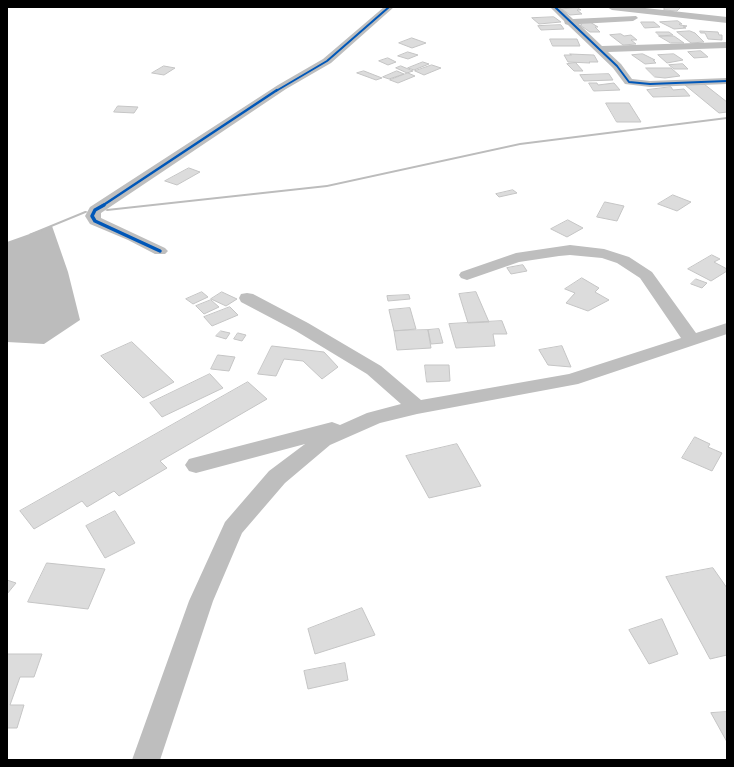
<!DOCTYPE html>
<html>
<head>
<meta charset="utf-8">
<style>
	body { margin:0 }
	#map { position:relative; width:734px; height:767px; overflow:hidden; background:#fff; font-family:Helvetica,sans-serif }
	canvas { display:block }
	.frame { position:absolute; inset:0; border:8px solid #000; pointer-events:none }
</style>
</head>
<body>
<div id="map">
<canvas width="734" height="767"></canvas>
<div class="frame"></div>
</div>
<script>
const g = document.querySelector('canvas').getContext('2d');
g.lineJoin = 'round';
function fillPath(path, color) {
  g.fillStyle = color;
  g.fill(path, 'evenodd');
}
function trace(path, color, width, dash) {
  g.strokeStyle = color;
  g.lineWidth = width;
  g.lineCap = dash ? 'butt' : 'round';
  g.setLineDash(dash || []);
  g.stroke(path);
}
const water = new Path2D(`
	M52,226L68,272L80,320L44,344L7,342V242Z`);
const stream = new Path2D(`
	M727,117V119L520,145L327,187L107,211L105,210L107,209L327,185L520,143Z
	M85,211H86L88,212L32,235H31L29,234Z`);
const building = new Path2D(`
	M661,7H681L677,11L664,10V7Z
	M578,8L581,10H577L582,14L570,15L562,9Z
	M554,17L561,22L539,24L532,18Z
	M678,21L682,24H679L680,25L687,26L683,27L686,28L674,29L660,22Z
	M590,22L598,27H595L600,32H590L580,25H582L580,23Z
	M641,22H654L660,27L645,28Z
	M561,25L564,29L541,30L538,26Z
	M690,31L695,33L704,42L691,43L677,32Z
	M700,31L718,32L719,35H722V40L708,39L705,33H701Z
	M656,32H669L673,35L660,36Z
	M621,34L624,36L631,35L637,40H631L636,44L623,45L610,35Z
	M659,36H674L684,43H671Z
	M412,38L426,43L412,48L399,43Z
	M550,39H577L580,46H553Z
	M701,51L708,57L694,58L688,52Z
	M408,52L418,55L408,59L398,56Z
	M570,54L594,55L598,62H589L590,63L568,62L564,55H571Z
	M643,54L655,60H653L656,63L645,64L632,55Z
	M674,54L683,60L667,63L658,55Z
	M388,58L396,62L388,65L379,61Z
	M423,62L429,64L414,70L408,68Z
	M576,63L583,71H574L567,64Z
	M683,64L688,69H674L669,65Z
	M432,65L441,68L424,75L415,71Z
	M164,66L175,68L164,75L152,73Z
	M401,66L413,71L407,73L396,68Z
	M646,68H671L680,76L665,78L655,77Z
	M364,71L382,78L376,80L357,73Z
	M397,71L404,74L389,79L383,77Z
	M408,73L415,76L398,83L390,80Z
	M609,74L613,80L584,81L580,75Z
	M589,83H597L598,85L614,83L620,90L594,91Z
	M704,84L727,102V112L719,113L685,85Z
	M671,87L673,90L684,89L690,96L653,97L647,90Z
	M606,103H629L641,122H617Z
	M118,106L138,107L134,113L114,112Z
	M189,168L200,172L177,185L165,181Z
	M513,190L517,193L499,197L496,194Z
	M673,195L691,202L677,211L658,204Z
	M605,202L624,206L617,221L597,217Z
	M568,220L583,228L567,237L551,229Z
	M712,255L720,259L714,262L727,269V271L711,281L688,269Z
	M523,265L527,271L511,274L507,268Z
	M582,278L599,288L595,292L609,300L588,311L566,303L575,293L565,289Z
	M696,279L707,283L702,288L691,284Z
	M202,292L208,297L193,304L186,299Z
	M222,292L237,299L226,306L211,299Z
	M476,292L489,322L468,323L459,294Z
	M409,295L410,299L388,301L387,296Z
	M211,300L219,307L204,314L196,306Z
	M230,307L238,315L212,326L204,317Z
	M410,308L416,329L394,331L389,310Z
	M502,321L507,334H493L495,346L456,348L449,324Z
	M439,329L443,343L431,344L428,330Z
	M428,330L431,348L397,350L394,331Z
	M221,331L230,333L226,339L216,336Z
	M238,333L246,335L242,341L234,339Z
	M132,342L174,382L143,398L101,356Z
	M272,346L324,352L338,367L322,379L303,361L284,359L276,376L258,374Z
	M562,346L571,367L548,365L539,350Z
	M218,355L235,357L229,371L211,369Z
	M425,365H449L450,381L427,382Z
	M210,374L223,388L162,417L150,403Z
	M248,382L267,399L160,461L167,468L119,496L114,491L87,507L82,501L34,529L20,511Z
	M695,437L710,444L708,447L722,453L712,471L682,458Z
	M457,444L481,486L429,498L406,456Z
	M115,511L135,543L105,558L86,526Z
	M47,563L105,569L88,609L28,602Z
	M713,568L727,588V655L710,659L666,577Z
	M7,580L16,583L7,594Z
	M362,608L375,635L315,654L308,629Z
	M662,619L678,654L649,664L629,630Z
	M7,654H42L34,677H20L10,705H24L17,728H7Z
	M345,663L348,680L308,689L304,671Z
	M727,712V742L711,713Z`);
const minor = new Path2D(`
	M384,7H394L331,63L286,89L101,213V218L165,248L168,251L165,254H155L128,240L90,224L85,216L90,207L278,85L323,59Z
	M550,7H560L573,19L636,16L638,18L633,21L579,24L602,46L727,42V48L608,52L621,64L632,79L650,81L727,78V84L650,87L625,84L613,68L568,25L565,24L564,21Z
	M607,7H636L727,17V23L612,10Z
	M570,245L604,249L629,257L652,272L696,333L727,323V334L578,384L417,414L380,423L330,445L285,483L242,533L213,601L160,760H132L189,601L225,522L269,471L305,444L196,473L189,471L185,465L189,459L332,422L340,425L367,413L401,404L367,374L296,331L241,302L239,298L241,294L247,293L253,294L308,323L381,366L421,400L569,374L681,338L640,278L617,263L602,258L570,255L559,256L519,262L467,280L461,278L459,275L461,272L516,253Z`);
const cyclewayFar2 = new Path2D(`
	M555,7L617,66L629,82L650,84L727,81
	M276,91L327,61L389,7`);
const cyclewayFar1 = new Path2D(`
	M102,206L277,90`);
const cycleway = new Path2D(`
	M104,205L95,210L92,216L95,221L160,251`);
fillPath(water, '#bcbcbc');
fillPath(stream, '#bcbcbc');
fillPath(building, '#dcdcdc');
trace(building, '#c5c5c5', 1);
fillPath(minor, '#bebebe');
trace(cyclewayFar2, '#0057b8', 2);
trace(cyclewayFar1, '#0057b8', 2.5);
trace(cycleway, '#0057b8', 3.5);
</script>
</body>
</html>
